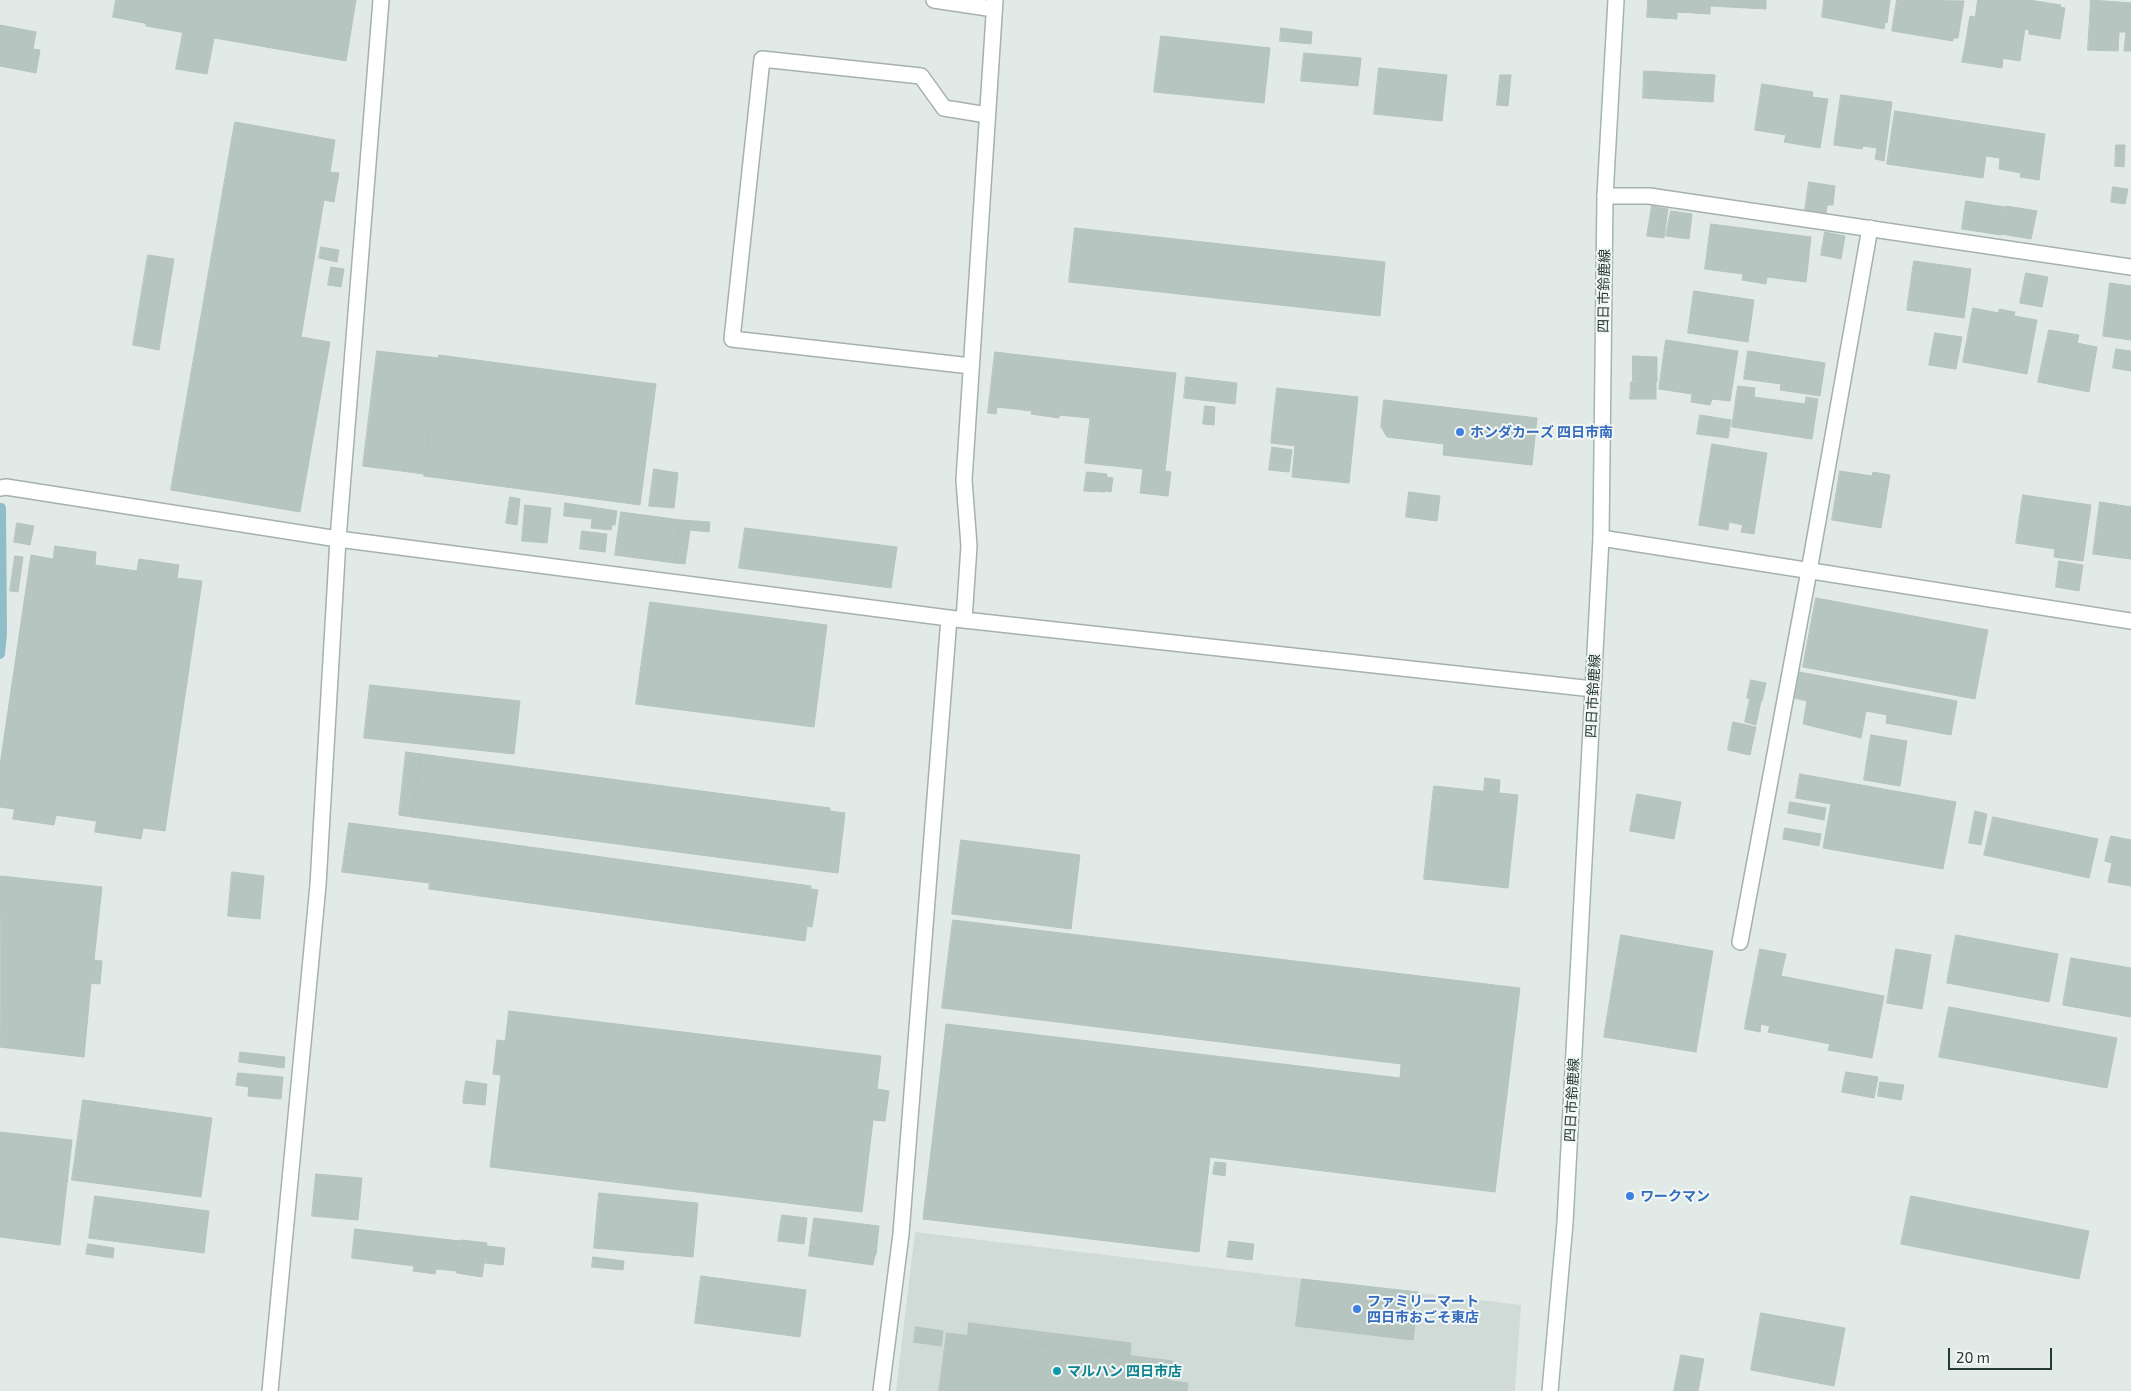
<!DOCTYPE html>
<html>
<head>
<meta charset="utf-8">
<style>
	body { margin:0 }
	#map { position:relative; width:2131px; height:1391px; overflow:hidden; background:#e2eae7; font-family:"Exo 2",sans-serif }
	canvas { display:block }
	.scale { position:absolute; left:1948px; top:1348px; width:104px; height:22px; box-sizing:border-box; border:2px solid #243935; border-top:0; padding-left:6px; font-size:15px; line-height:18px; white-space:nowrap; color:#243935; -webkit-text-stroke:4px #f2f7f5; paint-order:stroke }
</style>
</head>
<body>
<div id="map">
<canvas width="2131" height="1391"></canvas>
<div class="scale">20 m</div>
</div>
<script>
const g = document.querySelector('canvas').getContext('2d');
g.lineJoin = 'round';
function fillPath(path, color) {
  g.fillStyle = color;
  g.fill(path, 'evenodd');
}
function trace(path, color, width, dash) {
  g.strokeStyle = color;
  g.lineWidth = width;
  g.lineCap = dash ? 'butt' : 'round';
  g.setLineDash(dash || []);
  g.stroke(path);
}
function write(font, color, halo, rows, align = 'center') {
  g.font = font + ' "Exo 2","Noto Sans JP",sans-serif';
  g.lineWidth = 4;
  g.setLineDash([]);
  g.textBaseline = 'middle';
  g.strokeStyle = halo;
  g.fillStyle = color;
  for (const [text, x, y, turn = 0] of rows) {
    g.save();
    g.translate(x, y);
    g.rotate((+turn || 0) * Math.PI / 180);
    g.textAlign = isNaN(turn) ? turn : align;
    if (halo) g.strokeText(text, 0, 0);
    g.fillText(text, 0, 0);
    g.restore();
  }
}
const built = new Path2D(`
	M915,1232L1521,1305L1515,1391H896Z`);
const stream = new Path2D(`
	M0,654L2,634L1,508`);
const building = new Path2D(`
	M116,0H148L144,23L113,17Z
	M148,0H356L346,61L146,26V24L144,23Z
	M1648,0H1766V9L1710,6V14L1677,12V19L1647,17Z
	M1824,0H1890L1887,23L1885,22L1884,29L1822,17Z
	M1897,0L1964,1L1958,38H1953V41L1892,31Z
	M1978,0H2029L2061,5L2060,7L2065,8L2060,39L2029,34V30L2025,29L2020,61L1964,52L1970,16L1975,17Z
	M2091,0L2131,3V51H2124L2126,32H2119L2118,51L2088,50Z
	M0,25L36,32L33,49L40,50L36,73L0,66Z
	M1281,28L1312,32L1311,44L1280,41Z
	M183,33L214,38L207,74L176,69Z
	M1161,36L1270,48L1264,103L1154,92Z
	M1964,52L2003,58L2002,68L1962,62Z
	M1304,53L1361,58L1358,86L1301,81Z
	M1379,68L1447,75L1442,121L1374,114Z
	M1644,71L1715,75L1713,102L1643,98Z
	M1500,75H1511L1508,106L1497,105Z
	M1762,84L1813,92L1812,97L1828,99L1820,148L1784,142L1786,135L1755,130Z
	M1841,95L1892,102L1884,161L1875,159L1877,148L1863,146L1862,149L1834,145Z
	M1895,111L2045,134L2039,180L2020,177L2021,173L1999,169L2000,158L1986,156L1983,178L1887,164Z
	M235,122L335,140L330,172L339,173L334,202L324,200L301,337L330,342L300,512L171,490Z
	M2116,145H2125L2124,167L2115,166Z
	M1809,182L1835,186L1833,205H1827L1826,213L1805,210Z
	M2113,187L2128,189L2125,204L2111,202Z
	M1966,201L2005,207L2001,235L1962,229Z
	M1652,206L1668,209L1664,238L1647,236Z
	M2006,206L2037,211L2031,239L2001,234Z
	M1671,211L1692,214L1689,239L1666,236Z
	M1711,224L1811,237L1806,282L1767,277L1766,284L1742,280L1743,274L1705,269Z
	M1075,228L1385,262L1380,316L1069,282Z
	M1825,232L1845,236L1841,259L1821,255Z
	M321,247L339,250L337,262L319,258Z
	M148,255L174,259L159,350L133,345Z
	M1914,261L1971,269L1964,318L1907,310Z
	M331,267L344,269L341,287L328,285Z
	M2026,273L2048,277L2042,307L2020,303Z
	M2110,283L2131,286V340L2103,336Z
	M1694,291L1754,300L1748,342L1688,333Z
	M1973,308L1999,313V309L2015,312L2014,316L2037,320L2027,374L1963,362Z
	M2049,330L2079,335L2077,343L2097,347L2089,392L2038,382Z
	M1935,333L1962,337L1956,369L1929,365Z
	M1666,340L1738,351L1730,401L1712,399L1710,405L1691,402L1692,394L1659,389Z
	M2116,349L2131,351V371L2113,368Z
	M377,351L439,358L424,474L363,466Z
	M1748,351L1825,363L1820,396L1780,390L1781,384L1744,379Z
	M995,352L1097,364L1090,418L1059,415V418L1031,414L1032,411L997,407L996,414L988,413Z
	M439,355L656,384L640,505L424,476Z
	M1633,356L1657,357V382L1633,381Z
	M1097,364L1176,373L1165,471L1171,472L1168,496L1140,493L1143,469L1085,463Z
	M1186,377L1237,383L1235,404L1184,398Z
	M1631,382H1656V399H1630Z
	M1738,386L1755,388L1754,397L1805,404L1806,397L1818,399L1812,439L1732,427Z
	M1277,388L1358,397L1349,483L1292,477L1295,446L1271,443Z
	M1384,400L1537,418L1532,465L1443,455L1444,444L1387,437L1381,427Z
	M1205,406L1215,407L1214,425L1203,424Z
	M1700,415L1731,420L1728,438L1697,434Z
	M1712,444L1767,453L1754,534L1741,532L1743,525L1729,522L1728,530L1699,525Z
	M1272,447L1292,450L1289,472L1269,470Z
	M654,469L678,473L674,508L649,506Z
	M1840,471L1872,476L1873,472L1890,475L1881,528L1832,520Z
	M1087,472L1107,474L1105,492L1084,491Z
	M1106,477L1113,478L1111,492L1105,491Z
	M1409,492L1440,496L1437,521L1406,517Z
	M2023,495L2091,505L2083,561L2054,557L2055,549L2016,543Z
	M510,497L520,499L517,525L506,523Z
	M2100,502L2131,507V559L2093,554Z
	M565,503L617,511L615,525H612L611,530L591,528L592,519L564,516Z
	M525,505L551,508L547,543L522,541Z
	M621,512L681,520L675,563L615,555Z
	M681,520L710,522L709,532L690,530L685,564L675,563Z
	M17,523L34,526L30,545L14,542Z
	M745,528L897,547L891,588L739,568Z
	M582,531L607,534L605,552L580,549Z
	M55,546L96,552L95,565L137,571L139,559L179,565L177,578L202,581L165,831L0,807V765L31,555L53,559Z
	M15,556L23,557L18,592L10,591Z
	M2059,561L2083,565L2079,591L2056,587Z
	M1816,598L1988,630L1975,699L1803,667Z
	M650,602L827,625L814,727L636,704Z
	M1799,672L1957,701L1951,735L1886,723L1887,715L1866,711L1861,738L1803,724L1807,701L1795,698Z
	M1751,680L1766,683L1762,701L1747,698Z
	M370,685L520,701L514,754L364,738Z
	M1750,699L1761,701L1756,725L1745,722Z
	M1733,722L1756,727L1750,755L1728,750Z
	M1871,735L1907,741L1900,786L1864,780Z
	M406,752L421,754L412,817L399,815Z
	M421,754L830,808L822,871L412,817Z
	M1800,774L1956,802L1943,869L1823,848L1831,804L1796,798Z
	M1485,778L1500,780L1499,793L1484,792Z
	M1434,786L1518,795L1508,888L1424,879Z
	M1637,794L1681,802L1674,839L1630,831Z
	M1790,802L1826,808L1824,820L1788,813Z
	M15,809L56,815L54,825L13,819Z
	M830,811L845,813L838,873L822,871Z
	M1975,811L1987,814L1981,845L1969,843Z
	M1993,817L2098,839L2089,878L1984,855Z
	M97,821L143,828L141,839L95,832Z
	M349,823L436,834L429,883L342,872Z
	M1785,828L1821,834L1819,846L1783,839Z
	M436,834L811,886V889L818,890L812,927L807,926L805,941L429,889Z
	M2111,836L2131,840V886L2108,882L2112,863L2105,861Z
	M961,840L1080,855L1071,929L952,914Z
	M232,872L264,876L260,919L228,916Z
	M1,876L102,887L94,960L102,961L100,984L91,983L84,1057L0,1047Z
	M953,920L1520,988L1495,1192L1210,1157L1199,1252L923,1219L946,1024L1400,1078L1401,1064L942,1008Z
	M1621,935L1713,951L1696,1052L1604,1037Z
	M1956,935L2058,954L2049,1002L1947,983Z
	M1760,949L1786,954L1781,976L1884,996L1872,1058L1828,1050L1830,1044L1768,1032L1770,1026L1746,1021Z
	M1896,949L1931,955L1922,1009L1887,1003Z
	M2071,958L2131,968V1017L2063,1005Z
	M1949,1007L2117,1038L2107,1088L1939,1057Z
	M509,1011L881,1056L877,1089L889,1091L885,1121L873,1120L862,1212L490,1167L501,1075L493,1074L497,1040L505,1041Z
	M1746,1021L1761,1024L1760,1032L1745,1029Z
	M240,1052L285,1057L284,1068L239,1062Z
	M1846,1072L1878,1077L1874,1098L1842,1092Z
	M238,1073L283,1077L281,1099L248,1096L249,1087L236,1085Z
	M466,1081L487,1084L485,1105L463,1103Z
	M1880,1082L1904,1085L1901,1100L1878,1096Z
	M83,1100L212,1118L201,1197L72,1180Z
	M0,1132L72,1140L60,1245L0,1237Z
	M1215,1162L1226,1163L1225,1176L1213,1174Z
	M316,1174L362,1178L358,1220L312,1216Z
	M599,1193L698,1203L693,1257L594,1248Z
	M95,1196L209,1211L204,1253L89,1238Z
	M1911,1196L2089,1231L2079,1279L1901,1244Z
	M782,1215L807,1218L804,1244L778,1241Z
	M814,1218L879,1226L876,1255L810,1247Z
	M355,1229L460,1241L457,1271L436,1269L435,1274L413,1271L414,1266L352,1258Z
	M461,1240L487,1243L482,1277L457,1273Z
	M1229,1241L1254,1244L1252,1260L1227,1257Z
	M88,1244L114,1248L113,1258L86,1254Z
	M487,1246L505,1248L503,1265L485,1263Z
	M810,1247L875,1255L873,1265L809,1256Z
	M593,1257L624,1261L623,1270L592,1267Z
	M701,1276L806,1290L800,1337L695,1323Z
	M1302,1279L1418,1292L1413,1340L1296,1326Z
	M1761,1313L1845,1328L1834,1386L1751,1370Z
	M969,1323L1131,1343L1130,1356L968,1335Z
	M916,1327L943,1331L941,1346L914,1342Z
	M947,1333L1173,1361L1170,1381L1188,1383L1187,1391H939Z
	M1681,1355L1704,1359L1698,1391H1674Z`);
const lane = new Path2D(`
	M971,366L732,339L762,59L921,76L944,108L987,115`);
const street = new Path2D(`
	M934,0L994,9
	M1605,196H1649L2131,267
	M0,488L6,487L338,539L964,620L1593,689
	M1601,538L2131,621
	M964,620L969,546L964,480L995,0
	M1740,942L1809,571L1870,228
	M270,1391L318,885L338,539L381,0
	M881,1391L901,1234L949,618`);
const secondary = new Path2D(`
	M1550,1391L1565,1223L1601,538L1605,196L1616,0`);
const markers = [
	[1460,432,5,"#3f7fe0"],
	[1630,1196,5,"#3f7fe0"],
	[1357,1309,5,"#3f7fe0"],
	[1057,1371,5,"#0f9aa8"]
];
const streetNames = [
	["四日市鈴鹿線",1604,291,-89],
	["四日市鈴鹿線",1593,696,-87],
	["四日市鈴鹿線",1572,1100,-87]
];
const shopNames = [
	["ホンダカーズ 四日市南",1470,432],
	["ワークマン",1640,1196],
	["ファミリーマート",1367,1301],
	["四日市おごそ東店",1367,1317]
];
const cultureNames = [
	["マルハン 四日市店",1067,1371]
];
fillPath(built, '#d0dad6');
trace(stream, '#8fbdca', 10);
fillPath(building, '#b7c5c0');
trace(building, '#b5c3be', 1);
trace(lane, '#a5b1ae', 18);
trace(street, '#a5b1ae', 18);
trace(secondary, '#a2b5af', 18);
trace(lane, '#fff', 15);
trace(street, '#fff', 15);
trace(secondary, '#fff', 15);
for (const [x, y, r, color] of markers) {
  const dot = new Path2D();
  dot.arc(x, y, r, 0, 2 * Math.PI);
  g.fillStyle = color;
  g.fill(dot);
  trace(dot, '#f2f7f5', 2);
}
write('14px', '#243935', '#f2f7f5', streetNames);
write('bold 14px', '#366cbe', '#f2f7f5', shopNames, 'left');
write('bold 14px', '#0d838f', '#f2f7f5', cultureNames, 'left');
</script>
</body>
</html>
